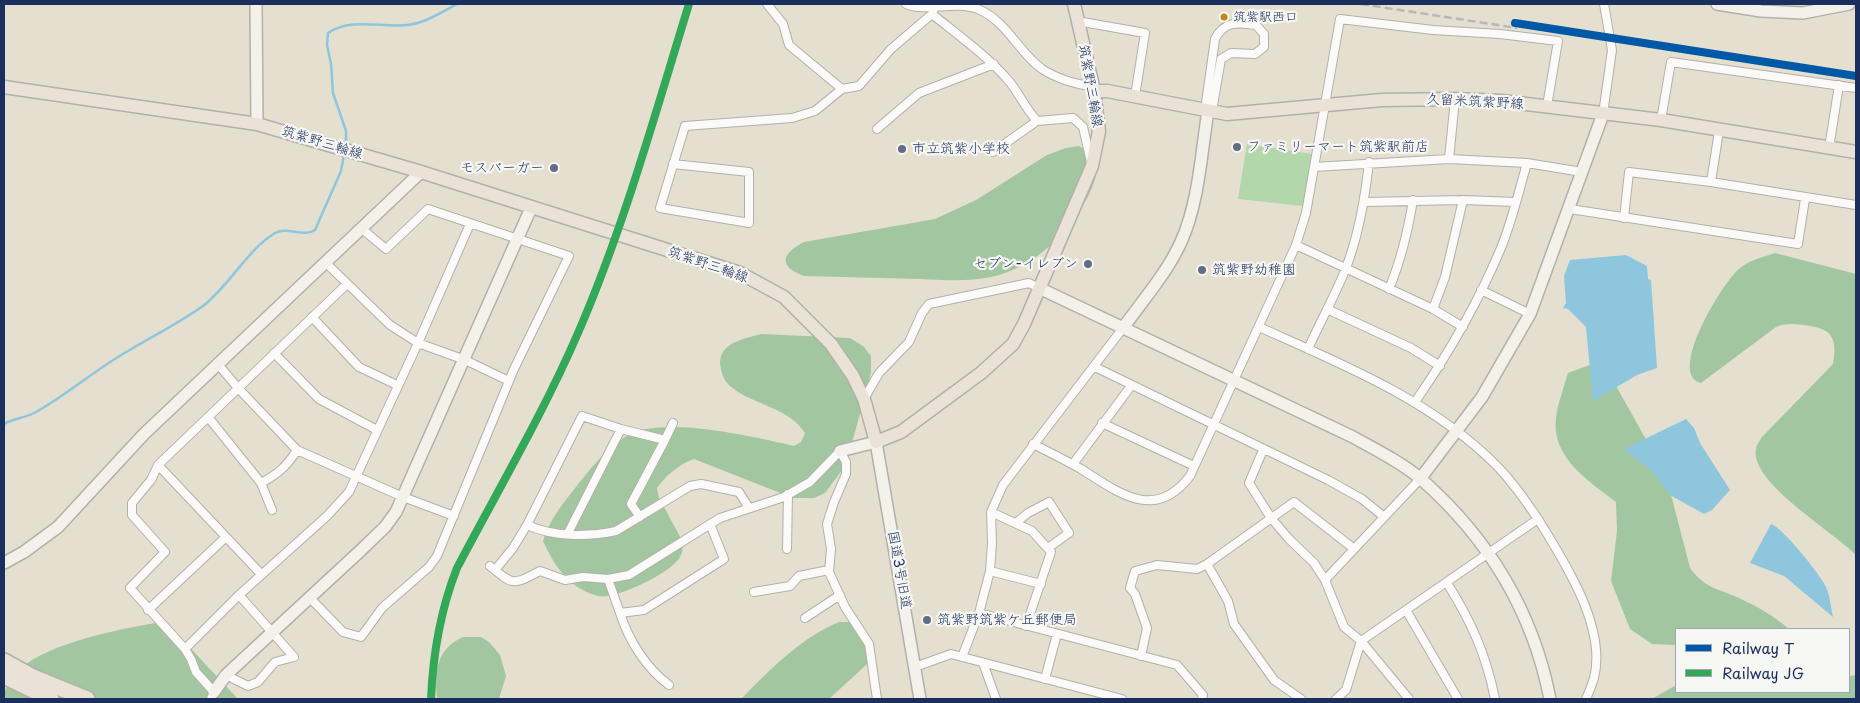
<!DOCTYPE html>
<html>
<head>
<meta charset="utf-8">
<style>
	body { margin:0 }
	#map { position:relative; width:1860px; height:703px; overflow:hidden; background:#e5dfcf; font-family:"Playpen Sans",sans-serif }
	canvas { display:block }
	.frame { position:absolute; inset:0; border:5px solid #1b2f5e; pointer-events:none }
	.legend { position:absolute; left:1675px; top:628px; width:175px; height:65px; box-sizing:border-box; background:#f6f6f2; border:1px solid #9ea6b7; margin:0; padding:6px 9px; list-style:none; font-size:15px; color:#1b2f5e }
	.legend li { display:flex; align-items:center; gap:10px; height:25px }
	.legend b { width:25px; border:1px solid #9ea6b7 }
</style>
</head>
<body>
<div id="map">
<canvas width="1860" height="703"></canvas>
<div class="frame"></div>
<ul class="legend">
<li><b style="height:6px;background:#0059a6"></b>Railway T</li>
<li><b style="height:6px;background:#33a859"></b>Railway JG</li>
</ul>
</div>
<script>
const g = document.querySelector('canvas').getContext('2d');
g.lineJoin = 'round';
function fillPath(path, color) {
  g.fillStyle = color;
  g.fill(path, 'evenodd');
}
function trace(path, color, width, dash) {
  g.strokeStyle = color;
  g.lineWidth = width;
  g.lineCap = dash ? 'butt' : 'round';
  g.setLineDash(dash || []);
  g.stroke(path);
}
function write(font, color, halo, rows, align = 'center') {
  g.font = font + ' "Playpen Sans","Klee One",sans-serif';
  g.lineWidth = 4.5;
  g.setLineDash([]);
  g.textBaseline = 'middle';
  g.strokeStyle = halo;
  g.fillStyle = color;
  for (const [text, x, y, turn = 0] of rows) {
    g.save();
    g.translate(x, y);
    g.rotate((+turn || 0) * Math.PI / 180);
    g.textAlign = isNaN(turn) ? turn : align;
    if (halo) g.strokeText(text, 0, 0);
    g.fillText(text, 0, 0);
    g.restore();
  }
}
const green = new Path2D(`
	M1247,144L1312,154L1303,206L1238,199Z`);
const forest = new Path2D(`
	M1079,146C1099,158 1100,170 1091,190C1073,230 1035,268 991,277C968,282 942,280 919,279C881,278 842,277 804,276C778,266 781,254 804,242L935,219L976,200L1047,155L1066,148Z
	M1775,253L1856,274V555C1834,532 1749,482 1756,449C1756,445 1760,441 1761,438L1833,364C1838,336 1831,328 1803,325C1793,324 1786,323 1776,327L1701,383C1666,375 1723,281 1740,268C1750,260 1763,257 1775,253Z
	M761,334L850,338L863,346L871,356V373L846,465L825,493L814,498H793L694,459C681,463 665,476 657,488L659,498L683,542C683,549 682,555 678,560C667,574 616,600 598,596C569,588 555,567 543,541C552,515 563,504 579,483C592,467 607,448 625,437C659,414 754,437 794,446L801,442L805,433C789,407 752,405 730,386C725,382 722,375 721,369C715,344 742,339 761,334Z
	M1595,363L1611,377L1666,475L1690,568C1706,589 1717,588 1739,598C1758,607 1774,616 1789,629H1676V645L1652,644L1630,629L1611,581L1617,531L1616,502C1589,481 1551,458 1556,418C1558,403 1564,387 1568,373Z
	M165,621L238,699H4C5,646 126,629 165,621Z
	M839,622H855L873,654L866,665L829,699H741C771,669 799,639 839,622Z
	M463,637H481L489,642L500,655L506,676L499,699H437C435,672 435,650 463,637Z
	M1856,675V699H1652L1676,685V692H1849V676Z`);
const water = new Path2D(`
	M1626,255L1647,266L1648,279L1651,280L1657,368L1637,375L1593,401L1586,327L1568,309L1563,308L1566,303L1564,276L1570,260Z
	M1686,419L1694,428L1700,443L1730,490L1712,510L1704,514L1670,495L1654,473L1624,449Z
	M1771,524C1782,527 1821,575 1826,587C1830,596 1831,608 1833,617L1784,576L1750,563Z`);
const stream = new Path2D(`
	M346,147V131L333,93L331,64L327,45L328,33C352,17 381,28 408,25C425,23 442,12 457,4
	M4,424C14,418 26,418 36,412C68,394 96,369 128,351C153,336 179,323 203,306C229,286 248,249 275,233C288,226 303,238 315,230L341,171L344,155`);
const street = new Path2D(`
	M767,4L783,24L789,45L842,89
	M906,4C926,13 954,0 978,9C1008,22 1018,52 1042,69C1056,78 1076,85 1093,86
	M932,14C958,35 986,55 1008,80C1018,91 1025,108 1037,121
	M1077,21L1145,33L1135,96
	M1205,110L1215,39C1224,21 1238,22 1256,25L1264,34V47L1255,54L1231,53L1221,59L1212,111
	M1603,114L1612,50L1604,4
	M1661,120L1671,62L1856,88
	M877,129L919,93L994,64
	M1829,148L1839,85
	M993,152L1037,121L1073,118L1083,127L1091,162
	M1449,159L1455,99
	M673,164L749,172V223L660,208L685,126L792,118L815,111L842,89L859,86L891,49L932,14L935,6
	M1314,167L1449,159L1527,163L1582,172
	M1711,182L1719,131
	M1365,202L1463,200L1516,202
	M1570,209L1798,244L1805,199
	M1624,218L1629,172L1711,182L1856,205
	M1296,245L1433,309L1463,327
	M326,263L390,325L418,343L465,360L509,381
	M1389,289C1401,260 1408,231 1413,200
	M1481,290L1530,314
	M1327,309L1411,348L1440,366
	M1433,309L1445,277L1463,200
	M312,317L359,367L397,385
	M1259,327C1342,364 1431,400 1496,465C1512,481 1525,500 1538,519L1361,641L1346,690L1336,699
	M1308,349C1320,322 1335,296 1346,268C1359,234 1365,199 1369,162
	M274,353L319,399L377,430
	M217,363L238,388L297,450L403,497L454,516
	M1095,367L1328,480L1362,499L1383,516
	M864,399L879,373L909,342L922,313L929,304L1029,283L1039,288
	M1415,402C1449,353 1478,303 1501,248C1512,221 1519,191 1527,163
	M208,417L261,483L272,510
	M1102,423L1194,466
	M621,429L665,440L631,504L640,517
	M665,440L673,423
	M1033,444C1049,452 1065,460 1081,469C1119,493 1155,522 1190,476L1296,245L1306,213L1340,19L1433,30L1500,34L1558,41L1547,106
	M1263,450L1249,483L1271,518L1289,539L1314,563L1325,580L1344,627L1361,641L1409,699
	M1073,464L1131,386
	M158,465L261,574
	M261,483C278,474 287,466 297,450
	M991,512L1032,531L1051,552L1026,626
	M1538,519C1564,561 1607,627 1594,678C1592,685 1589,692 1586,699
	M1017,522L1028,513L1049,502L1069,533L1048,548
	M568,533L621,429L582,416L527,525C554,537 588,537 616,531L690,486L701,484L739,492L749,508
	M787,549L788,494
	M490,566C514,586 513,585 540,571L565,580L583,577L608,579L629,575L720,518L784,497L810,482L840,451L846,462V474L834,502L827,524L831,549L829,572L845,607L869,644L877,699
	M495,570L513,548L527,525
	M990,571L1041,584
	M608,579L620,613L644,610L724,559L710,524
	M1325,580L1420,479
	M1447,583C1471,621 1486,654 1495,699
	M754,592L790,586L799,576L829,570
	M309,597L343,632L361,637L382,608L429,567L437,556L514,369L569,256L428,209L386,249L362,229
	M148,610L226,537
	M1406,610L1458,699
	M620,613C629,641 646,668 669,685
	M979,613L1177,665L1203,695L1202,699
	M805,618L840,595
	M185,649L239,595L327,516L349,492L418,343L470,224
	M1141,656L1147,628L1135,594L1130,588L1135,571L1157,565L1197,569L1207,564
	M962,657L979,613L990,571L992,543L991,512L1003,485L1123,328
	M983,663L996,699
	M915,667L951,654L1122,699
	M226,675L248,686L258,682L275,662L294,657L239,595
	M1045,679L1057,634
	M211,699L214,692L196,672L191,659L185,649L130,588L165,552L132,515V503L151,480L158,465L347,284
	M1301,699L1274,680L1234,624L1228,601L1207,564L1294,502L1353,548`);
const secondary = new Path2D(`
	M256,4L257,124
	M1717,4L1761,11L1803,13L1849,4
	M1039,288L1353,437C1376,450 1401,462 1421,479C1488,538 1533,612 1550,699
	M1123,328C1143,300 1167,273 1181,242C1199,202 1201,154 1208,111
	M840,451L876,442L920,699
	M1420,479L1482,397L1530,314L1603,114
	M4,563L24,552L58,527L144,434L421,172
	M214,692L226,675L359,552L385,527L396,512L531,208`);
const primary = new Path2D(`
	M4,87L257,124L421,172L740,273L784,297L831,344L853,376L864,399L876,442L901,432L981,373L1013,344L1024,324L1092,166L1099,131L1094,91L1074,4
	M1094,91H1107L1227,114L1382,100L1455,99L1501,101L1661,120L1856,152`);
const highway = new Path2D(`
	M4,661L33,677L87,699
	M4,676L51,699`);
const rail = new Path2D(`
	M1361,4L1517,28`);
const rail1 = new Path2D(`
	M1515,23L1856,76`);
const rail2 = new Path2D(`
	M431,699C433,653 440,611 457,568C498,490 543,414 578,333C624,227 655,114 689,4`);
const markers = [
	[1224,17,4.5,"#c08818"],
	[1237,147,5,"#626d86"],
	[902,149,5,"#626d86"],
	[554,168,5,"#626d86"],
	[1088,264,5,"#626d86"],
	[1202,270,5,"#626d86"],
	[927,620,5,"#626d86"]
];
const busNames = [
	["筑紫駅西口",1233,17]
];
const streetNames = [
	["筑紫野三輪線",1090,86,80],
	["久留米筑紫野線",1475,102,3],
	["筑紫野三輪線",322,143,17],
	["筑紫野三輪線",708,265,19],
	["国道3号旧道",899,570,80]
];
const poiNames = [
	["ファミリーマート筑紫駅前店",1247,147],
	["市立筑紫小学校",912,149],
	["モスバーガー",544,168,"right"],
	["セブン-イレブン",1078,264,"right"],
	["筑紫野幼稚園",1212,270],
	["筑紫野筑紫ケ丘郵便局",937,620]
];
fillPath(green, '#b1d7ab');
fillPath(forest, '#a2c7a0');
fillPath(water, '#8ec6de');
trace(stream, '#8ec6de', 2.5);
trace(street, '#b2b0ab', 10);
trace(secondary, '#b2b0ab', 14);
trace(primary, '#b2b0ab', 15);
trace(highway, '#b2b0ab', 18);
trace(street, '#fbfaf8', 8);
trace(secondary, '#f4f1ea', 11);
trace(primary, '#eae2d6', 12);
trace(highway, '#eae2d6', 15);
trace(rail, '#b5b7ba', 2.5, [8, 4]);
trace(rail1, '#0059a6', 8);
trace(rail2, '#33a859', 8);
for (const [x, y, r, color] of markers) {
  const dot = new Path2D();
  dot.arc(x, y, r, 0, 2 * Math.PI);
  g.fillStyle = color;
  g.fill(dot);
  trace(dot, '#f6f6f2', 2);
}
write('13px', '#1b2f5e', '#f6f6f2', busNames, 'left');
write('14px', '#1b2f5e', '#f6f6f2', streetNames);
write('14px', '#1b2f5e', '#f6f6f2', poiNames, 'left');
</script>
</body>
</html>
